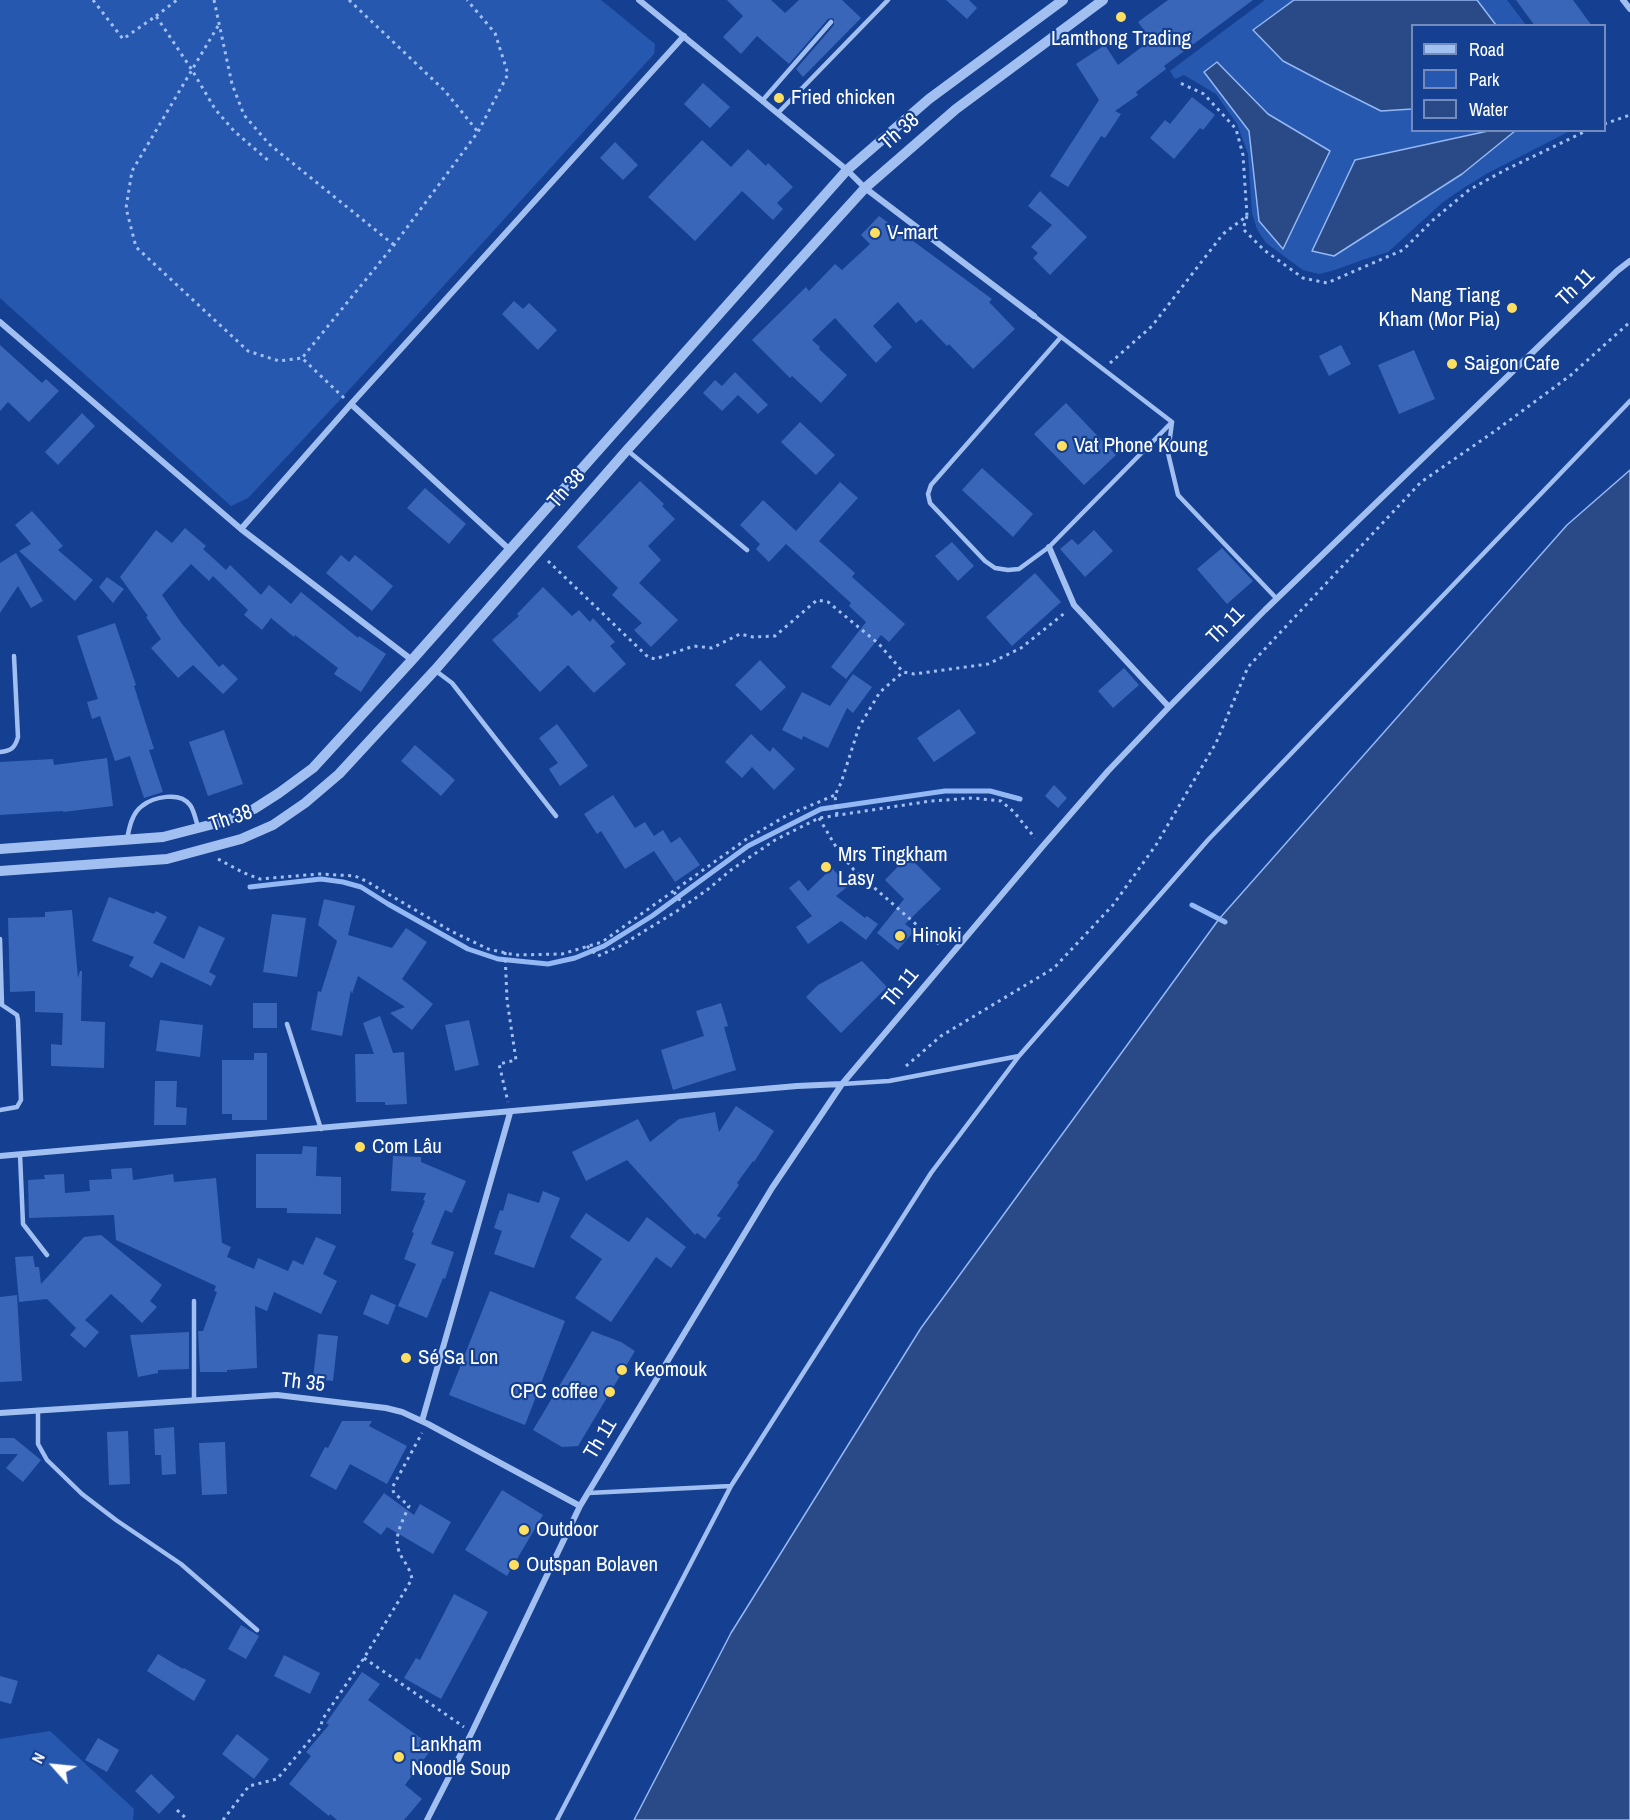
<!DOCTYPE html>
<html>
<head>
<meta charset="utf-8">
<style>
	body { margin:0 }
	#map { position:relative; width:1630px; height:1820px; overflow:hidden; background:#154091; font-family:"Archivo Narrow",sans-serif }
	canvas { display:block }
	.legend { position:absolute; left:1411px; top:24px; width:195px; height:108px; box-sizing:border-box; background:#154091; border:2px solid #738cbd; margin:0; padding:8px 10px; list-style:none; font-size:18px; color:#fff }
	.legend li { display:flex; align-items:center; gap:12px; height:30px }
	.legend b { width:30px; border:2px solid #738cbd }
	.north { position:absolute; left:24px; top:1736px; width:60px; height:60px; -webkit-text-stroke:4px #154091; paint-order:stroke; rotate:297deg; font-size:16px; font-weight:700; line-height:24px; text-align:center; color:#fff }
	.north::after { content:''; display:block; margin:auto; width:21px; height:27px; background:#fff; clip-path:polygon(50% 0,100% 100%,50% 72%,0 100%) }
</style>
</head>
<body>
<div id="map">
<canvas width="1630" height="1820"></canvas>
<ul class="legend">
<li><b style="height:8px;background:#a2bff1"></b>Road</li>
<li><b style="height:16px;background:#2758b0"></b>Park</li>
<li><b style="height:16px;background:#2a4a87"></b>Water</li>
</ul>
<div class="north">N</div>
</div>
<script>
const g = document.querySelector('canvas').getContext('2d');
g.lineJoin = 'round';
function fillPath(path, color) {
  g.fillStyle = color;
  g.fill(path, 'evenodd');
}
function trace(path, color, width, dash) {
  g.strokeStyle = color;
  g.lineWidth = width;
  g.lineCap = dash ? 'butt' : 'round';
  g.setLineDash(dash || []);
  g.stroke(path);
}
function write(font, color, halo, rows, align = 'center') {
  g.font = font + ' "Archivo Narrow",sans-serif';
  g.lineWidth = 4.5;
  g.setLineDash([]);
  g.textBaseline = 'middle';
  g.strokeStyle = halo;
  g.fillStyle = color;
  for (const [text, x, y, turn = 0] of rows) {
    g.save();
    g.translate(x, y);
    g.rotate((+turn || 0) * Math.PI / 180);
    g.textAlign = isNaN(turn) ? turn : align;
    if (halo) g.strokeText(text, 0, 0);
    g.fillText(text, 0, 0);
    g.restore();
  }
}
const green = new Path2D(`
	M0,0H601L655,44L654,54L338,402L248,498L231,506L0,298Z
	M1265,0H1294L1254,30L1283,61L1325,83L1381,111L1412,109V130L1488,131L1355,160L1334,256L1462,174L1515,131H1570L1486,174L1462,189L1443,202L1388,252L1362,260L1335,270L1319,274L1303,270L1266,243L1257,229L1252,213L1248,154L1237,124L1216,94L1184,75L1175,79L1170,71ZM1217,62L1268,114L1330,151L1259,221L1249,131Z
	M1477,0H1507L1526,25H1496Z
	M50,1731L134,1809L133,1820H0V1739Z`);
const water = new Path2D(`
	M1294,0H1477L1496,25L1412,26V109L1381,111L1325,83L1283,61L1253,30Z
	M1217,62L1268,114L1330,151L1283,249L1259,221L1249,131L1204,72Z
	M1488,131H1515L1462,174L1334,256L1312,251L1355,160Z
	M1630,470V1820H634L731,1633L921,1328L1219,919L1567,525Z`);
const stream = new Path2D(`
	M250,887L321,879L343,882L361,887L388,904L468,949L498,959L548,964L575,958L604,946L652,916L748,846L821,809L945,791H990L1020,799
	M1192,905L1225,922`);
const building = new Path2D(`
	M727,0H771L785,13L799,0H842L861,18L803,77L796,69L834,25V19L831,18L828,19L789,64L757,36L741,54L723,37L743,16Z
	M946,0H969L977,8L967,19Z
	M1168,0H1253L1164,66L1166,69L1136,92L1138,95L1115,111L1121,114L1105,138L1101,136L1068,187L1050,176L1099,100L1076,64L1105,45L1118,65L1151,40L1138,22Z
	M1516,0H1573L1592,26H1535Z
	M703,83L730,107L710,128L684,104Z
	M1192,97L1215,115L1203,130L1200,128L1174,159L1150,138L1165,120L1170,124Z
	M702,140L731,167L748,149L766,166L768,163L793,187L777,203L783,209L773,220L742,191L695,241L648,197Z
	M615,142L638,165L623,180L600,158Z
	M1040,191L1087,237L1050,275L1033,258L1038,253L1031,247L1052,225L1028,206Z
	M879,216L992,299L989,302L1015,329L973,369L949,344L947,346L921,319L916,323L898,302L873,326L892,347L876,363L835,318L812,340L820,347L819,349L847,375L821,403L792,376L790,378L752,340L806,287L809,291L835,264L842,270L870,244L861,235Z
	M514,301L523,309L529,303L557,330L538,350L502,314Z
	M0,345L42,383L46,379L59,391L29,422L8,402L0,411Z
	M1341,345L1351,364L1329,376L1319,356Z
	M1414,350L1435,399L1399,414L1378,365Z
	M735,372L768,405L758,414L738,395L722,411L703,393L715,380L722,386Z
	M1066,403L1116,455L1084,485L1034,434Z
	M82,413L95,426L58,465L45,452Z
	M800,422L835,455L816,475L781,442Z
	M982,468L1033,514L1013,537L962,490Z
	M640,481L664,504L662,506L675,519L648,546L661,560L639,583L678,620L651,647L634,630L642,623L612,595L618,588L577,547Z
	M840,482L858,498L819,541L855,573L852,577L905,624L889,642L881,635L846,679L831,667L866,622L849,606L851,603L786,544L769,562L756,549L760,544L740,525L763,500L796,531Z
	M425,488L466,524L449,544L407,508Z
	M32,511L63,546L58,550L93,580L75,601L19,551L31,544L15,525Z
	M185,528L206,546L203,549L226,570L230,565L261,595L269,585L291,604L301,592L358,638L359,636L386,654L361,692L334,674L338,668L295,635L294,637L271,618L262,630L244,615L248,610L213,576L209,581L191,564L162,595L182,624L219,667L223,664L238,679L223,694L193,665L178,678L151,648L161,639L146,617L148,616L120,577L156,530L172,543Z
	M1094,530L1113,551L1085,577L1060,549L1072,539L1078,545Z
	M952,542L974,566L958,581L935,556Z
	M1222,548L1253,581L1227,604L1197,569Z
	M16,553L43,601L31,608L18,586L0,613V563Z
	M341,555L349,562L355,555L393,586L372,611L326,573Z
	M1035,573L1061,602L1012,646L986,617Z
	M107,577L124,589L113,603L99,587Z
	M543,587L572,616L579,610L590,622L593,618L615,642L610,646L626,664L594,693L568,665L540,692L492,640L519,616L517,614Z
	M115,623L136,685L134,686L154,749L149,750L163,792L144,798L130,756L115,761L100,716L92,719L87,702L98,699L77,636Z
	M760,660L786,687L761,711L735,685Z
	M1124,668L1139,685L1113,708L1098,691Z
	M853,674L872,687L853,713L847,708L828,748L803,736L802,740L782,730L802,692L830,706Z
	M959,709L976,733L934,762L917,738Z
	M557,724L588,766L560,786L549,769L558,763L539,738Z
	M224,730L243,784L208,796L189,742Z
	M751,734L770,752L773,747L795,769L774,790L752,767L742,778L725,762Z
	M415,745L455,780L441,796L401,761Z
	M107,758L113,806L63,812V811L0,815V762L53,759L54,765Z
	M1054,785L1067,798L1058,808L1045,796Z
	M613,795L635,828L645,822L654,836L663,830L671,843L680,837L700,865L675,882L654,851L625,869L601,831L597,834L584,814Z
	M908,856L941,889L905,924L914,931L898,950L877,933L904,899L885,880Z
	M832,868L848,886L836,896L865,918L867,916L878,924L866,940L841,921L808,944L796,927L812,916L789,888L799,880L808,891Z
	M109,897L154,914L156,911L167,917L153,943L184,959L199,926L225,938L209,972L216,976L211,986L161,962L152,978L129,966L134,957L92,941Z
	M324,899L355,906L348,935L392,948L406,928L427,942L402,979L433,1004L412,1030L390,1013L405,1007L358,976L352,994L351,990L342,1036L311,1030L318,991L321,992L337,941L318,925Z
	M72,910L78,978L80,971H82L81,1021L105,1022L104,1068L51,1066V1044L62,1045L63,1013L35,1012V991L10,992L8,918L45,917V912Z
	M272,914L306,918L297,977L263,972Z
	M862,961L887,987L841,1033L806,997L818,985Z
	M253,1003H277V1028H253Z
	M721,1003L728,1026L724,1027L736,1070L673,1090L661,1050L704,1036L696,1011Z
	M380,1016L393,1053L404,1052L407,1104L385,1105V1102H356L355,1054H374L363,1023Z
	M160,1020L203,1025L200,1057L156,1051Z
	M469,1020L479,1065L455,1071L445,1025Z
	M254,1053H267V1120H232V1114H222V1060H254Z
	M155,1081H177L176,1107L187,1108L186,1125H154Z
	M736,1106L774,1131L754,1162L753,1161L737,1183L739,1185L717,1216L721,1218L705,1239L697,1233L695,1235L627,1160L586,1181L572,1152L638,1119L650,1142L679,1119L715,1112L719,1132Z
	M303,1146L317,1147L316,1176L341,1177V1214L287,1213V1208H256V1154H302Z
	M393,1156L421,1157V1162L466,1181L452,1213L445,1210L431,1244L454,1252L445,1279L443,1278L427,1318L398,1306L416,1264L404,1259L414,1233L412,1232L425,1201L423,1200L426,1193L391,1191Z
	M132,1168L133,1180L173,1174L174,1182L216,1178L222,1243L231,1247L227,1257L254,1269L258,1258L288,1271L293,1260L303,1265L316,1237L336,1246L323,1274L337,1281L321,1314L274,1292L267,1311L255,1306L257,1368L227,1370V1372H200L198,1331H203L217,1292L214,1291L216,1286L116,1240L114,1215L29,1218L28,1180L45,1179L44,1175L64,1174L65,1193L90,1191L89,1180L112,1179L111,1169Z
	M543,1191L560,1198L534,1268L494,1254L502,1231L494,1228L500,1210L503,1211L508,1193L539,1203Z
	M586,1213L629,1242L647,1217L686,1247L671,1268L656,1257L611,1322L575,1298L602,1259L570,1237Z
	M101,1235L162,1285L150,1301L157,1307L142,1323L124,1306V1304L123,1305L111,1294L85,1320L99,1332L85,1348L70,1335L76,1328L47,1299L19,1302L15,1257L33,1256L35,1267H39L41,1284L84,1237Z
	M490,1291L565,1321L525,1425L449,1395Z
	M371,1294L396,1305L388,1325L363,1314Z
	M17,1295L22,1381L0,1382V1297Z
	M592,1331L621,1342L635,1351L578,1446L562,1447L533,1430Z
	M189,1332V1369L158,1370V1373L138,1377L130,1335Z
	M318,1334L338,1336L333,1381L313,1379Z
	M342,1421H372L369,1426L407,1446L387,1484L350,1464L336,1490L310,1476L325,1447L328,1448Z
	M174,1427L176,1474L162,1475L161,1455H155L154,1429Z
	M128,1431L130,1484L109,1485L107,1432Z
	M0,1438H14L41,1460L23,1482L6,1468L18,1454H0Z
	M225,1442L227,1494L202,1495L199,1443Z
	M502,1490L543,1515L507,1576L465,1550Z
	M384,1493L414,1515L420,1504L451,1522L433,1554L387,1527L381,1535L363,1522Z
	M454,1594L488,1612L441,1699L404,1678L416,1658L420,1660Z
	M241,1625L259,1636L246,1659L228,1649Z
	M158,1654L183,1669L184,1668L206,1680L194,1701L147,1671Z
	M284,1655L320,1673L310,1694L274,1676Z
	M362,1672L380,1684L368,1700L433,1747L405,1785L422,1799L404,1820H337L330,1814L329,1816L289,1784L311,1756L306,1752L329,1725L326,1723Z
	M0,1676L18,1681L11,1704L0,1701Z
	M237,1734L269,1759L254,1779L222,1754Z
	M98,1738L119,1750L107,1772L85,1760Z
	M151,1774L175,1797L159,1814L135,1791Z`);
const path = new Path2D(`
	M93,0L123,39L156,16L192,70L215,109L234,131L270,162
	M214,0L232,84L244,115L269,144L394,245
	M349,0L445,91L478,132
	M156,16L177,0
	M218,26L132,171L126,208L136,247L248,351L279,361L302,358
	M1604,124L1630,115
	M1247,216L1243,229L1264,250L1303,278L1327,283L1403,250L1433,220L1469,190L1505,170L1588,130
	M1110,363L1152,326L1223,234L1247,216L1243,155L1236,129L1204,94L1180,83
	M344,398L302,358L394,245L478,132L508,74L495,33L467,0
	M548,561L648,657L655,659L694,646L712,648L740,634L753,637L775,636L817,600L828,602L879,644L903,672
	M837,815L835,795L841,783L859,727L880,692L903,672L914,674L988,664L1021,648L1066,612
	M819,818L839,852L854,870L942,947
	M218,859L244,873L260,879L319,874L355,876L366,881L451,931L488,949L515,955L562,954L602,942L748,838L786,816L835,795
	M674,892L684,906
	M587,946L598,956L620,946L677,911L707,890L731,870L775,840L819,818L931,801L973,798L1001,801L1014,812L1035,838
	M505,952L507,1000L516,1060L499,1064L508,1102
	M906,1066L941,1036L1054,968L1113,905L1156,845L1216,743L1248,667L1421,482L1495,431L1571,375L1630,322
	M364,1658L464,1727
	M177,1810L188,1820
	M223,1820L249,1786L277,1779L321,1727L322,1720L364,1658L412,1579C409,1564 401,1560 398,1548C394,1535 404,1518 409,1506L394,1493L392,1488L422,1433`);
const service = new Path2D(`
	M762,101L831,22
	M778,113L888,0
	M1034,316L1172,422
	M1061,337L931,485L928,494L930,503L985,561L995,568L1008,570L1019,569L1049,547L1172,422
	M1172,422L1168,453L1178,495L1277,599
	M627,450L747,550
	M436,671L452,683L556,816
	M0,752C11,751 15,748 18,737L14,656
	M127,840C129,828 132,813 142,806C153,797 180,791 190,805C194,810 196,821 198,827
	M0,939L2,1005L17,1015L18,1020L21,1100L17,1107L0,1110
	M287,1024L321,1129
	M842,1084L889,1081L1019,1056L1208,840L1630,401
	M20,1154L23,1224L47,1255
	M194,1301V1401
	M38,1410V1444L47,1460L82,1494L116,1520L181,1564L257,1630
	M588,1493L731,1486
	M557,1820L731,1486L931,1173L1019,1056`);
const minor = new Path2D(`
	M639,0L847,170L865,188L1034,316
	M1623,0L1630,9
	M0,322L241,529L412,660
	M351,404L510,550
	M241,529L351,404L684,36
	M1049,547L1074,605L1169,707
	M0,1156L797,1086L842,1084
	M0,1413L277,1395L386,1408L402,1412L428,1424L580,1506
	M422,1421L510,1113
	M427,1820L472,1732L580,1506L772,1188L842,1084L1042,847L1108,771L1169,707L1265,610L1617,271L1630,261`);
const tertiary = new Path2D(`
	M0,849L163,837L225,821L254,809L279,793L313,768L412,660L847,170L929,99L1063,0
	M0,871L167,859L241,839L273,825L305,803L339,774L435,670L627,450L865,188L956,109L1103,0`);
const markers = [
	[1121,17,6,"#ffdf62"],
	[779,98,6,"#ffdf62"],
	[875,233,6,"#ffdf62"],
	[1512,308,6,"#ffdf62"],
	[1452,364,6,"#ffdf62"],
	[1062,446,6,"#ffdf62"],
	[826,867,6,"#ffdf62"],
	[900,936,6,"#ffdf62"],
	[360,1147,6,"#ffdf62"],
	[406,1358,6,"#ffdf62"],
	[622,1370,6,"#ffdf62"],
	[610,1392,6,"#ffdf62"],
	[524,1530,6,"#ffdf62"],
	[514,1565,6,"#ffdf62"],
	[399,1757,6,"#ffdf62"]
];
const poiNames = [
	["Lamthong Trading",1121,39,"center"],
	["Fried chicken",791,98],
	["V-mart",887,233],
	["Nang Tiang",1500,296,"right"],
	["Kham (Mor Pia)",1500,320,"right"],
	["Saigon Cafe",1464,364],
	["Vat Phone Koung",1074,446],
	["Mrs Tingkham",838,855],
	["Lasy",838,879],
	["Hinoki",912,936],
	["Com Lâu",372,1147],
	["Sé Sa Lon",418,1358],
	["Keomouk",634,1370],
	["CPC coffee",598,1392,"right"],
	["Outdoor",536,1530],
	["Outspan Bolaven",526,1565],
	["Lankham",411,1745],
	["Noodle Soup",411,1769]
];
const streetNames = [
	["Th 38",900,132,-41],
	["Th 11",1576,288,-44],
	["Th 38",567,489,-48],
	["Th 11",1226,626,-45],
	["Th 38",231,819,-19],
	["Th 11",901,988,-50],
	["Th 35",303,1383,6],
	["Th 11",601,1439,-59]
];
fillPath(green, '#2758b0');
fillPath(water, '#2a4a87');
trace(water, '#94b8f4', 1.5);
trace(stream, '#94b8f4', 5);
fillPath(building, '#3966b8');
trace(path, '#a2bff1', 3, [3, 4.5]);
trace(service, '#a2bff1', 4.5);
trace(minor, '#a2bff1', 6);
trace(tertiary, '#a2bff1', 10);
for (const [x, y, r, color] of markers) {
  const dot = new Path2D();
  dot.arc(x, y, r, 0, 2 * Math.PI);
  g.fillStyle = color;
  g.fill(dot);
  trace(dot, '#154091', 2);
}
write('21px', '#fff', '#154091', poiNames, 'left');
write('21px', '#fff', '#154091', streetNames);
</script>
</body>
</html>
